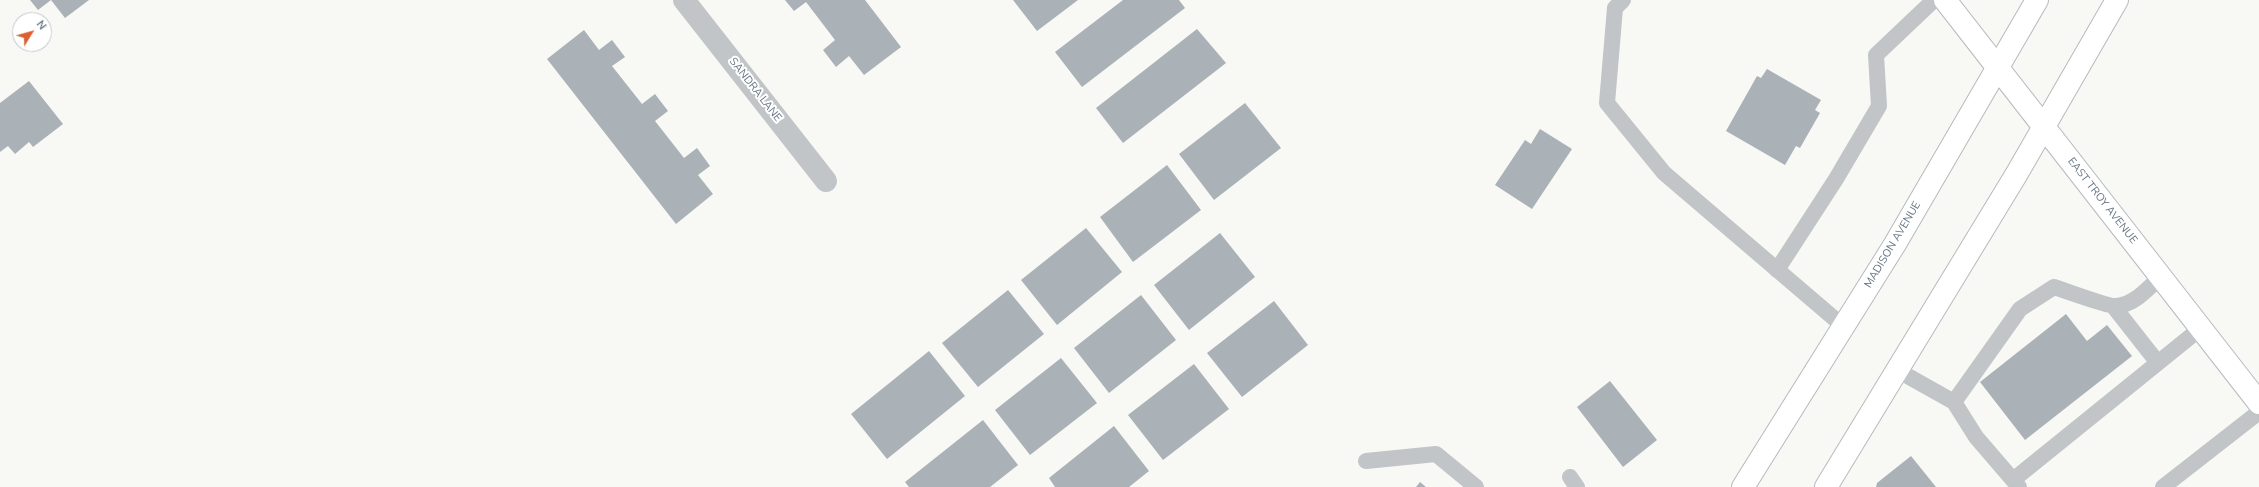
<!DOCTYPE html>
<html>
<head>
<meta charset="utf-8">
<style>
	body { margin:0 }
	#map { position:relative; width:2259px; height:487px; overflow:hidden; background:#f8f8f5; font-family:"Nunito Sans",sans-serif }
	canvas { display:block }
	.north { position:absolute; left:12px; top:12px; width:40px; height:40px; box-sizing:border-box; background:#fff; border:1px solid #c3c9ce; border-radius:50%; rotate:53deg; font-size:11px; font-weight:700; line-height:16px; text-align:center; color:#687785 }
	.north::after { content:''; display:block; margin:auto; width:14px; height:18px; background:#dc5f31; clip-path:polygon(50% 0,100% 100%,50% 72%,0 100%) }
</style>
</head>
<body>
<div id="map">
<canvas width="2259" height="487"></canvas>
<div class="north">N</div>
</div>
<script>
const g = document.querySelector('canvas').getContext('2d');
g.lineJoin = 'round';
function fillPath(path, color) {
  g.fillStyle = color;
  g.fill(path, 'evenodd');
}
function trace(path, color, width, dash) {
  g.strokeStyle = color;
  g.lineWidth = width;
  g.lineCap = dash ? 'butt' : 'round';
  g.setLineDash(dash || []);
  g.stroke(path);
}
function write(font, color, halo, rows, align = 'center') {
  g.font = font + ' "Nunito Sans",sans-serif';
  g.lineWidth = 4;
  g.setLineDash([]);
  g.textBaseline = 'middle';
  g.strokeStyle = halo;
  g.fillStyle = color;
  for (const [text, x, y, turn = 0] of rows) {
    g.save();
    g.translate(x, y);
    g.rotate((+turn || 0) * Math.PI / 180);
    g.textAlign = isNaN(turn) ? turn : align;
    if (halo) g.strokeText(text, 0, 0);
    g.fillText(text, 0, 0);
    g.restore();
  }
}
const building = new Path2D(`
	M30,0H51L38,10Z
	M51,0H89L65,18Z
	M785,0H865L901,47L864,75L849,56L836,67L823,50L835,40L806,2L794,11Z
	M1013,0H1078L1037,31Z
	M1123,0H1179L1185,8L1082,87L1055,52Z
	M1197,29L1226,63L1123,143L1096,108Z
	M584,30L599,50L612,40L625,57L612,66L642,104L655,94L668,111L655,121L684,158L697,148L710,166L698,175L713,194L676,224L547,59Z
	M1767,69L1821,100L1815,110L1820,113L1800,148L1796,146L1785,165L1726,131L1757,76L1761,78Z
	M29,81L63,124L33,147L29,142L15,154L8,146L0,152V103Z
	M1245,103L1281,148L1214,200L1179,154Z
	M1540,129L1572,149L1532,209L1495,185L1525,140L1531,144Z
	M1167,165L1201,210L1133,262L1100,217Z
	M1086,228L1122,272L1057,325L1021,280Z
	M1220,233L1255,277L1189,330L1154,285Z
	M1008,290L1044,334L978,387L942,343Z
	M1141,295L1176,340L1109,393L1074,348Z
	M1274,301L1308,345L1242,397L1207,353Z
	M2066,314L2087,341L2107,325L2132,356L2025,440L1980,382Z
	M929,351L965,396L887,459L851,414Z
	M1061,358L1097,403L1030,455L995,410Z
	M1194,364L1229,409L1163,460L1128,415Z
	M1610,381L1657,440L1623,467L1577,407Z
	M983,420L1018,465L990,487H909L905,482Z
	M1114,426L1149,471L1129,487H1055L1049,478Z
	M1911,456L1936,487H1876L1877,483Z
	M1420,482L1426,487H1416Z`);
const lane = new Path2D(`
	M1623,0L1615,8L1607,103L1664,173L1843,326
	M1777,270L1836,179L1879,106L1876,55L1934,0
	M2114,307L2158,363
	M1897,370L1954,402
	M1366,461L1436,454L1476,487
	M1570,477L1577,487
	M2013,480L2201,328
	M2019,487L1976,437L1954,402L2020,309L2054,287C2064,290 2109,307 2116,306C2134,305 2149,288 2161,276
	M2163,487L2259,412`);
const street = new Path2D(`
	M684,0L826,181`);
const secondary = new Path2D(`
	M1945,0L2259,403`);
const primary = new Path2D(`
	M1743,487L1895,244L2037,0
	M1826,487L2016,175L2117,0`);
const streetNames = [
	["SANDRA LANE",755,90,52],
	["EAST TROY AVENUE",2102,201,52],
	["MADISON AVENUE",1893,245,-59]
];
fillPath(building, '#aab1b7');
trace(secondary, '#b6babf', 24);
trace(primary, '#b6babe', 24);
trace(lane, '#c1c5c8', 16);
trace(street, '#c1c5c8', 22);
trace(secondary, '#fff', 22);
trace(primary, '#fff', 22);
write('11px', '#687785', '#fff', streetNames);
</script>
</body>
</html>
